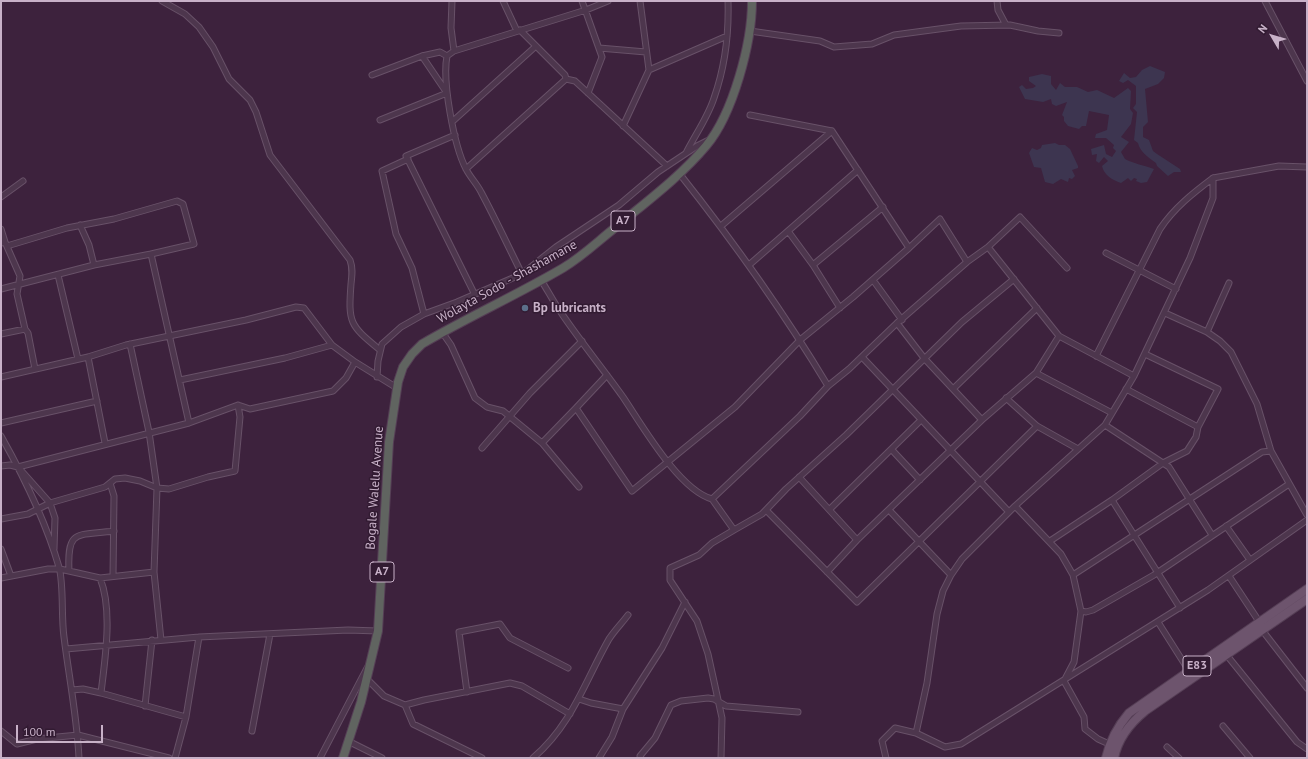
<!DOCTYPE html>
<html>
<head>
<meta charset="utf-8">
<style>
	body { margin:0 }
	#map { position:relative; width:1308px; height:759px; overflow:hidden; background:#3d223d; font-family:"PT Sans",sans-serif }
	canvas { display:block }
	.frame { position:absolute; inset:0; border:2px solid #c8b1c8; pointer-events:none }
	.north { position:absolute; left:1252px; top:16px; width:40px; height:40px; -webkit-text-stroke:3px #321b32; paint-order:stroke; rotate:308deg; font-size:11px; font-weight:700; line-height:16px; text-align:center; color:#c8b1c8 }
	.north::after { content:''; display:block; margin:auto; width:14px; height:18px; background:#c8b1c8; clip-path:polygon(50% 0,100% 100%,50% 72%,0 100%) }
	.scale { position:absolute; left:16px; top:725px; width:87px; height:18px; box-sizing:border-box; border:2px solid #c8b1c8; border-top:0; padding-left:5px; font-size:12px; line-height:14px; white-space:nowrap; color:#c8b1c8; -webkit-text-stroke:3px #321b32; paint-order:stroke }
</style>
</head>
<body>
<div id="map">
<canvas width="1308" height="759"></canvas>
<div class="frame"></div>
<div class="north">N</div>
<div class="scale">100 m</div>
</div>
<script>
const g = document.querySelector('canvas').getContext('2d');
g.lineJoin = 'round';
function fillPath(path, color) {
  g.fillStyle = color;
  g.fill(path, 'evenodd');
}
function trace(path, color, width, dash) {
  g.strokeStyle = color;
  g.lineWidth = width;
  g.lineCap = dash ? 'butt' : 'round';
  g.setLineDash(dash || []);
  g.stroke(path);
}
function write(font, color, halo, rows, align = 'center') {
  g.font = font + ' "PT Sans",sans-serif';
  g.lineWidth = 3;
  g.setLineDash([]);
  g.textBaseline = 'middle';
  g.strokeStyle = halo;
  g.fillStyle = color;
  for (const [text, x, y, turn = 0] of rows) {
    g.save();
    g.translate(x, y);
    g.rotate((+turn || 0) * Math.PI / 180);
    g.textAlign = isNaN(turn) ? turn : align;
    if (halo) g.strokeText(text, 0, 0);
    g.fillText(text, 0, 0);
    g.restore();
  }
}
const green = new Path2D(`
	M1150,66L1165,72L1164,78L1158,84L1145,89L1148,122L1143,127V137L1149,140L1153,151L1157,154L1180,169L1181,172H1174L1168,176L1157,166L1156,163C1149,158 1140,152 1138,143L1134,140L1137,112L1133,108L1136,104V86L1128,80L1123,83L1119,81L1124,73L1130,78L1136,77L1142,70Z
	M1042,74L1051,76V84L1056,90L1060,83L1065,87H1077L1088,92L1097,90L1114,98L1128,88L1131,91L1130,109L1133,113L1131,124L1121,137L1129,142L1121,152L1125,159C1134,164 1144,165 1154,169L1147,182L1141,183L1136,181L1137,179L1134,178L1131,181L1128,178L1121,183C1112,180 1104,175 1102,166L1108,161L1104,157L1099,163L1096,161L1097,154L1092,155L1091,149L1104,145L1106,154L1112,157L1116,151L1113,148L1114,145L1106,138H1095L1096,134L1107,130L1109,115L1089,111L1086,126H1082L1079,129L1068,126L1064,121V117L1062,115L1067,102L1056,106L1052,104L1051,99L1043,102L1025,99L1019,87L1022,85L1026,89L1033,88L1036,86L1029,81V77Z
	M1055,143L1059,145H1065L1070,149L1078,166V168L1072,170L1075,176L1072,179L1069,178L1068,182L1061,179L1053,184L1045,182L1041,168L1034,167L1029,153L1032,148L1037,150L1041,148L1042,145Z`);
const minor = new Path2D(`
	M162,1L185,14L199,27L213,47L229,79L250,100L256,112L270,155L350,260C353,268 352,275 351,284C348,324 350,325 380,350
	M452,1L451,28L454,51
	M503,1L517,31
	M582,1L602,57L588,93
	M997,1L998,10L1006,25
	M1265,1L1307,81
	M520,30L565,75L566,79
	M750,31L820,41L834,47L872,44L894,35L961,26L1010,25L1038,31L1059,33
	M599,48L646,52
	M649,70L727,36
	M372,75L422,56L440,52L447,56
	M750,115L832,131L909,248L940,219L967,262L988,247L1059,336L1134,376
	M380,120L447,93L422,56
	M453,121L536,46
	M623,126L649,70L640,1
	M455,135L406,156L474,293
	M686,153C695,135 708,117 714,98C725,67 729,34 728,1
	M408,159L382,171L396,234L412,268L424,314
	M466,169L566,79L575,81L667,166
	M679,173C733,241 783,311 828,386
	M1,197L23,181
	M80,225L89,245L94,265
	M721,226L832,131
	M1,229L5,242
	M788,231L813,265L840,308
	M1,243L5,242L20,276L17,294L25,329
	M7,246L67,228L114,219L177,201L183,204L194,244L151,254L189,423
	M988,247L1020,217L1067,268
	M1106,253L1176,289
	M967,262L897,323L924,358L982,420
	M749,265L858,170
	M813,265L883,207
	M522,274C508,246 495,218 481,192C477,184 470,177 466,169C454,146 442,81 447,56L454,51L586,10L608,1
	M58,275L78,359
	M541,280C548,291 554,303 562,314C581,342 603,369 623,397C642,425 679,490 712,499
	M873,280L902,320
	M1,289L94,265L151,254
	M1165,313L1207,332L1220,341L1231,352L1257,404L1271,451L1307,515
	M442,332L451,345L475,398L487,407L503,411L542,443L576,408L632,491L735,407L800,340L853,297L909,248
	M1207,332L1229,283
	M1,334L25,329L28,333L35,369
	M130,344L149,432L157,488L154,572L161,640
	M1145,354L1218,389L1198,427
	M1096,356L1160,229C1174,208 1193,193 1213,178
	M88,357L105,443
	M862,357L1009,512
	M1036,373L1112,413
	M1,377L88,357L126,345L246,320L296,307L304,308L332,345L355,362L397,388
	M377,377L378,361L382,344L401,327L424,314L457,302L522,274L556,247L619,205L658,172L697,146L709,140
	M180,380L285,358L332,345
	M953,389L1037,308
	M1006,398L1037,426L1078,449
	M576,408L607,375
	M1,423L97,401
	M1105,425L1169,467L1212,535
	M1,436C24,477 46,522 59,567C64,585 61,617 64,637C69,677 77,717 79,758
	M542,443L579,487
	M482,448L530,393L582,341
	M892,450L920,480
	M1,466L10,465L18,467L50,503L55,518L54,549
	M18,467L189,423L238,405L250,409L333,391L346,378L355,362
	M799,477L857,540
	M110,483L114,496L113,576
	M1112,500L1163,463L1187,451L1196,437L1198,427L1126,389
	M1015,506L1061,554L1073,575
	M830,509L921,420
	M766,510L857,602L1037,426
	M889,510L951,575
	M1,519L28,514L50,503L105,487L115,479L125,478L140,481L157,488L169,489L208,477L235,471L240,417L238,405
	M1226,526L1250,560
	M734,530L762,514L786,489L846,435L962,322L1014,279
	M1050,541L1112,500L1180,608
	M1,549L11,576
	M69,571C67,528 77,536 114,531
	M827,572L857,540L984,418L1036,373L1059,336
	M1229,576L1260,623
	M1,578L48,569H60L100,578L154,572
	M100,578C113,610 105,659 101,693
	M1081,611L1086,612L1093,610L1154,575L1289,484
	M1158,622L1189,671
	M1262,630L1307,688
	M66,649L199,637L348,630L378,631
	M1225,653L1297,742L1307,749
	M367,679L384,696L405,705L413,724L482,758
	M72,690L83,689L101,693L186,717
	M467,692L459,632L500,624L510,638L568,668
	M579,699L591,703L623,709L662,648L685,602
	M405,705L424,700L510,683L522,686L570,714
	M145,706L152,640
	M1223,726L1250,758
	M1,731L17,744L37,739L78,735L169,758
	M252,731L270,634
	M916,733L945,747L961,744L1208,590L1307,520
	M348,741L382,758
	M1109,744L1098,739L1085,729L1084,717L1064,681L1074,662L1081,611L1073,575L1262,452L1271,451
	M1167,747L1179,758
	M175,758L186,717L199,637
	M320,758L367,668
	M533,758C572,725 585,681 609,639C615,630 622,623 628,615
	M599,758L612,737L623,709
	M641,758L640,756L655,738L671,705L681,701L708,698L714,699L726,706L798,712
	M721,758L722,718L708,654L697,621L670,580V568L699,555L712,543L734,530L712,499L800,416L828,386L849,369L897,323
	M886,758L882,741L895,728L916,733L927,683L937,614L943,591L951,575L962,559L1015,506L1105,425L1134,376L1190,258L1213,198V178L1279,166L1307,167`);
const primary = new Path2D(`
	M1106,758C1110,740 1117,727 1129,713L1307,589
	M1114,758C1118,738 1129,724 1145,711L1307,599`);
const trunk = new Path2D(`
	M343,758L361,702L378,631L389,442L398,382L403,367L412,354L422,344C468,317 517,295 563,268C583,256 598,241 616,227C646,202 680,177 706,146C733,114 752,43 752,1`);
const markers = [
	[525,308,4,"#5c6f8a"]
];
const shields = [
	[623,221,24],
	[382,572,24],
	[1197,666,28]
];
const shieldNames = [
	["A7",623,221],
	["A7",382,572],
	["E83",1197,666]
];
const streetNames = [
	["Wolayta Sodo - Shashamane",507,282,-29],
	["Bogale Walelu Avenue",375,488,-86]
];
const poiNames = [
	["Bp lubricants",533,308]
];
fillPath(green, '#3d3550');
trace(minor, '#685168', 7);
trace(primary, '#563f56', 10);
trace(trunk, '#553e55', 10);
trace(minor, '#4d364d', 5);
trace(primary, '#6d546d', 8);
trace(trunk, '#606460', 8);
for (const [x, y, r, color] of markers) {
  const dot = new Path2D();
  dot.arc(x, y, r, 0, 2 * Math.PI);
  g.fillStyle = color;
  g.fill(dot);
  trace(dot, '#321b32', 1.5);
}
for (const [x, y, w] of shields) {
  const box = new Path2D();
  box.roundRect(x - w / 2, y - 10, w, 20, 3);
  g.fillStyle = '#321b32';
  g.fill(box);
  trace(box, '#c8b1c8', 1);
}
write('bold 12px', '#c8b1c8', null, shieldNames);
write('13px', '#c8b1c8', '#321b32', streetNames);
write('bold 13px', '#c8b1c8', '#321b32', poiNames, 'left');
</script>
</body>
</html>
